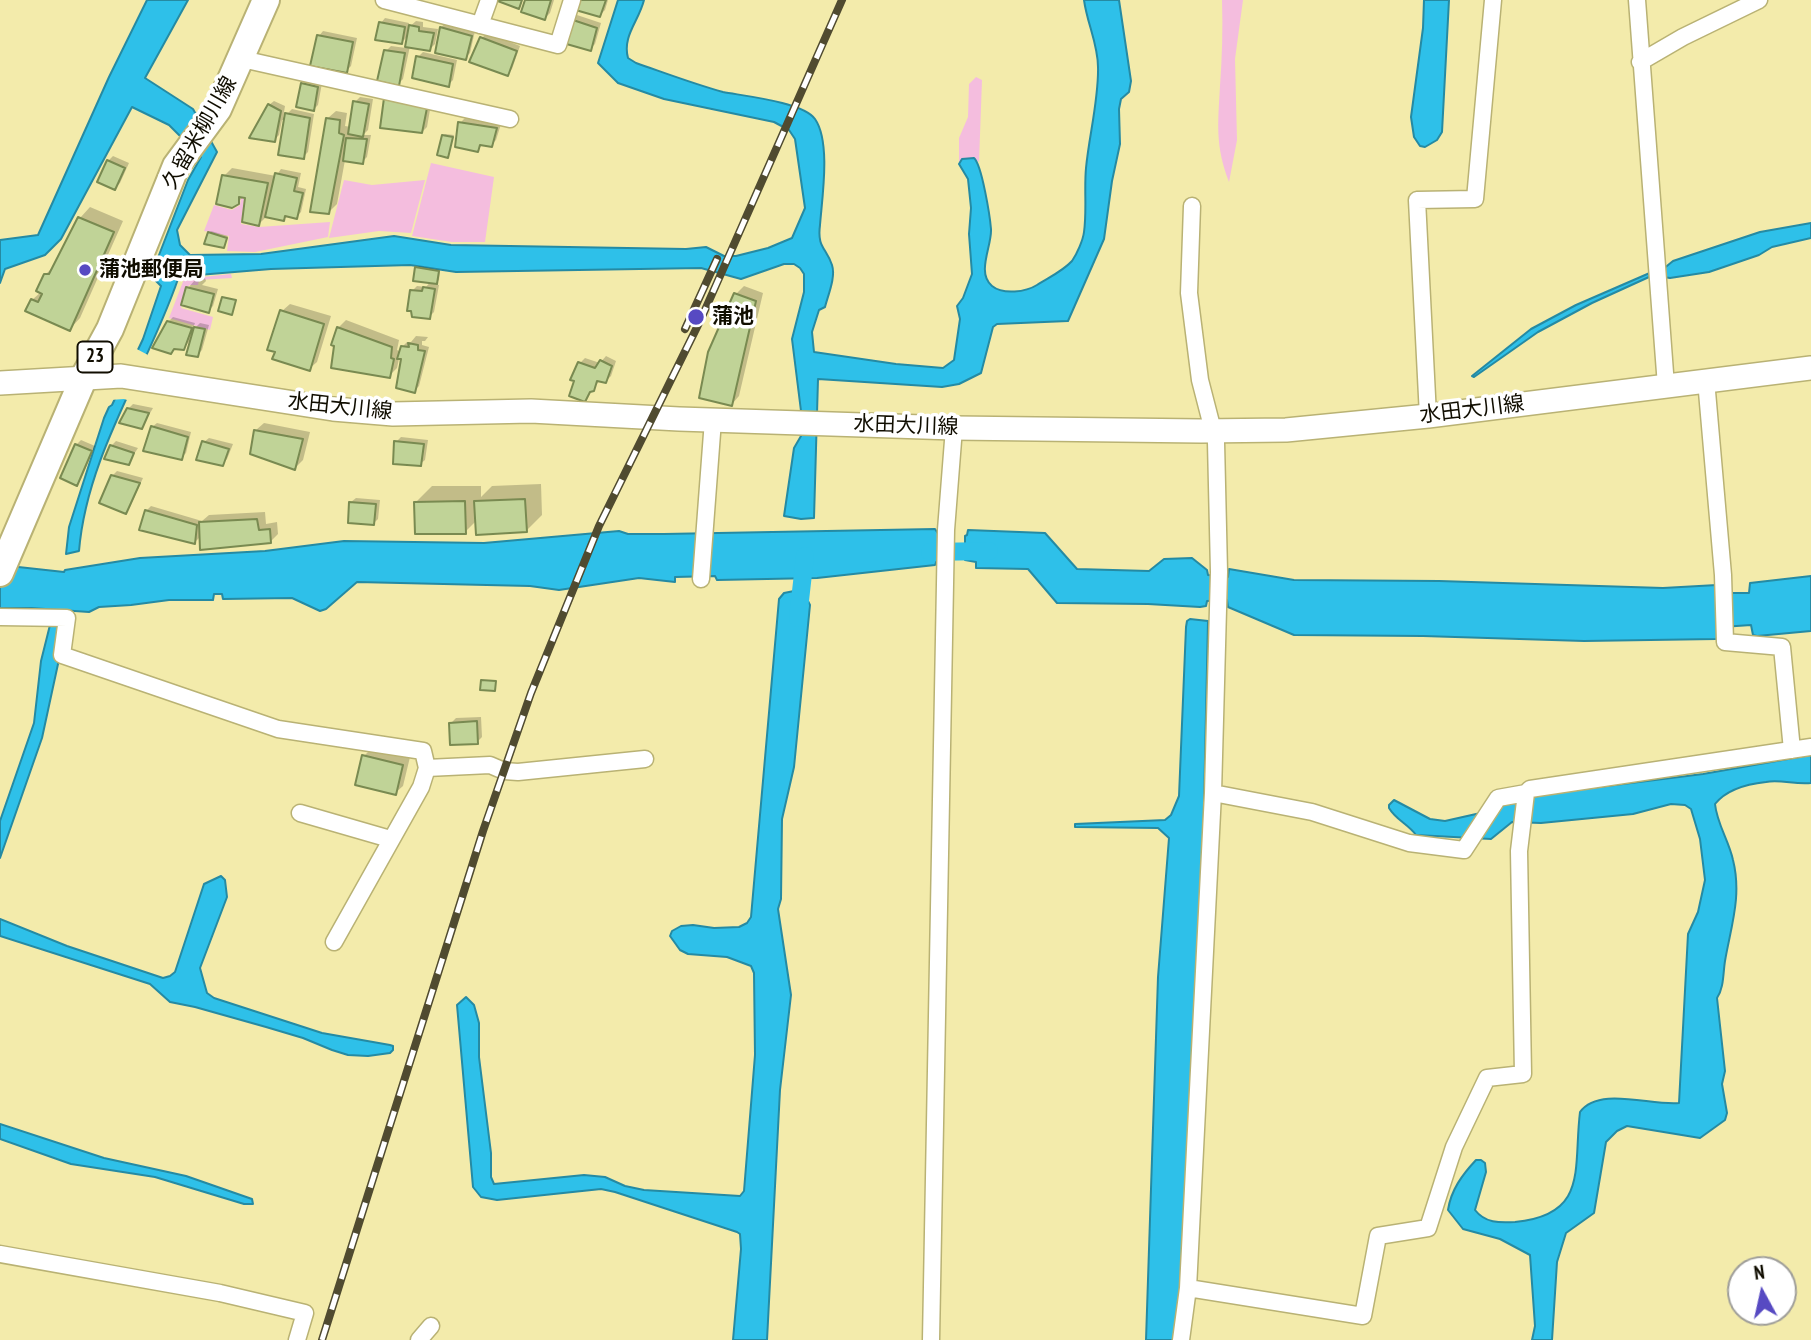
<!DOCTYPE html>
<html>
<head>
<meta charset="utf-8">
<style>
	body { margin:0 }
	#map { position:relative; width:1811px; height:1340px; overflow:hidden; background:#f3ebab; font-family:"PT Sans Narrow",sans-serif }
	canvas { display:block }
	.north { position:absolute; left:1727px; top:1256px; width:70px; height:70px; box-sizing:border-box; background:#fff; border:2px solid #9f9e99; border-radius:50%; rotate:352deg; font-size:19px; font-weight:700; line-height:28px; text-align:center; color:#100d00 }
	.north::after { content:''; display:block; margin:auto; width:24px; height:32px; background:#574ac2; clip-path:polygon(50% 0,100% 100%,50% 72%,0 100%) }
</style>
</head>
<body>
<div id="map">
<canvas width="1811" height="1340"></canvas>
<div class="north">N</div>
</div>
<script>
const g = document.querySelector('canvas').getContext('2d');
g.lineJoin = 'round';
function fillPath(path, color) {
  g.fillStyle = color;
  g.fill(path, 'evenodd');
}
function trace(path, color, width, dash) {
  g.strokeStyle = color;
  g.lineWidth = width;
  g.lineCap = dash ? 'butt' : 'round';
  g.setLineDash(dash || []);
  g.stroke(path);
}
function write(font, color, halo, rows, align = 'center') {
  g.font = font + ' "PT Sans Narrow","Noto Sans JP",sans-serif';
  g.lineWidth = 7;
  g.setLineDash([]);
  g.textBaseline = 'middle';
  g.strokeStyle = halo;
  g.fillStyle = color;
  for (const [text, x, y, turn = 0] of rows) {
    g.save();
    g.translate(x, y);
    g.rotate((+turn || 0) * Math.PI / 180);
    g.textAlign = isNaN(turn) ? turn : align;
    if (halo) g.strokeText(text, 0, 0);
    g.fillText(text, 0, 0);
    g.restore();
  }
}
const green = new Path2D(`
	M1222,0H1243L1235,59L1237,140L1229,182C1215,145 1218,124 1220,86C1222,58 1223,29 1222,0Z
	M976,77L982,80L979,162L974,158L962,159L959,164V138L968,117L969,84Z
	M431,163L494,177L485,242H452L412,236Z
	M344,180L372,185L425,180L411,233L379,231L329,238Z
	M241,198L244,199L241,224L259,227L330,222L328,237L255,252L227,251L229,236L204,231L214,205L232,210L240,205Z
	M231,274L232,278L199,280L198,285H189L181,308L213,317L210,330L169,318L184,279Z`);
const water = new Path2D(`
	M147,0H188L145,78L193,109L217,152L177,230L180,245L190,255L261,254L394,236L451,245L686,249L706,247L724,256H736L768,248L792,238L805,208L795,139L789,130L774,122L664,99L618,83L598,63L618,0H644C639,21 622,36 628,58L636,63C665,73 694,84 723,92C744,96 803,102 815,119C831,142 822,198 820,225C817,248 826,247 832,265C836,277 828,295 825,307L819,310L812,332L814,352L896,364L943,368L954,360L960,319L957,306L963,298L972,274L969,234L971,208L968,179L959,164L962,159L974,158C982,165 990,217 991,229C992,246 976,273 992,286C1003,295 1026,292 1037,285C1048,278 1063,271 1072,261C1077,254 1083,240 1084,232C1087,211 1084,189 1086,168C1089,136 1099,98 1098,67C1098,44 1087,23 1084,0H1119L1131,81L1129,92L1121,99L1119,109L1120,144L1112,181L1104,239L1068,321L997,324L993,327L981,373L959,384L942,387L818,379L814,518L801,519L784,516L794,448L801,436V411L792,339L804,292V274L800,268L794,264H784L741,279L701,268L456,272L410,265L271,269L186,276L178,279C147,370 87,454 79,551L66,554L69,527L104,418L109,407L112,405L143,339L161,286L156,281L154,268L188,180L201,157L169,125L132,107L61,239L45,255L5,269L0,283V240L38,235L109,77Z
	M1424,0H1449L1442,132L1437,140L1425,147L1420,146L1414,137L1411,117L1423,28Z
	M1811,223V238L1772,247L1759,255L1709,272L1670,278L1663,277L1662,270L1673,261L1760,232Z
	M1652,272L1649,277L1592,303L1538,332L1474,377L1472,376L1531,329L1576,305Z
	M935,529L939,535L943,559L937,560L935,565L817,578L717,580L715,576L675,577V582L639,578L559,590L530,586L357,582L326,609L320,611L292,598L223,599L222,594H214L213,600H169L131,605L99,607L89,612L31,608H0V565L64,572L65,570L140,558L265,551L344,541L484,543L619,531L628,534H664Z
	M968,530L1045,533L1077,569L1149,571L1164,559L1192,558L1207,570L1208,575L1228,577L1229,569L1294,580L1439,581L1663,588L1717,585L1720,593H1749L1750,583L1811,576V631L1757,636L1753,635L1751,625L1722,627V636L1716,639L1584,641L1423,636L1294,635L1228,607L1227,600L1207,601L1206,606L1200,607L1148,604L1057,603L1028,569L976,568V562L965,560V536L967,535Z
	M794,591L806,597L810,605L794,767L782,819L781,899L778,909L791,995L780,1090L767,1340H733L741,1249L740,1234L737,1232L615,1192L601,1189L497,1200L481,1197L473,1187L457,1005L466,997L474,1005L479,1023V1057L491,1153V1177L494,1184L584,1175L605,1177L625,1186L644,1190L740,1196L744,1191L755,1055L754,973L751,966L727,957L688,954L680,950L670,936L672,931L681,926L693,925L714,928L739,927L747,923L751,917L779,599L784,593Z
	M1190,619L1208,621L1202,896L1181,1340H1146L1158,977L1169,838L1158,828L1075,827V824L1165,820L1171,815L1179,796L1186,627L1187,621Z
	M50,625L66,627L42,738L0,858V821L34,723L41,661Z
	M1811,755V783C1796,785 1780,779 1766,782C1747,784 1727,789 1715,804C1717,824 1729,841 1733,860C1742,896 1731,926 1725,961C1723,973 1724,988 1717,998L1725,1071L1722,1084L1727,1113L1725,1120L1700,1138L1627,1126L1617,1131L1606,1142L1594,1213L1566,1233L1557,1262L1552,1340H1532L1535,1326L1530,1255L1500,1239L1463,1229L1448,1210C1451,1190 1462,1175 1476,1160H1481L1485,1163L1486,1172L1475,1210C1485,1223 1499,1223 1515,1222C1589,1215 1573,1168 1580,1112C1599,1086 1651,1106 1679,1103L1688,934L1698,912L1705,880L1700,839L1691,809L1685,805L1671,804L1633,814L1541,823L1512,822L1491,839L1416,835C1408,824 1396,820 1389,808V805L1394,800L1430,819L1445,821L1485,812L1518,800L1559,792L1703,774Z
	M221,876L225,880L227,897L200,968L207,993L214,998L322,1033L390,1045L393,1046V1050L390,1053L368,1056L348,1055L332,1050L303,1038L266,1027L195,1007L170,1002L150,984L0,936V919L67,946L163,978L170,976L175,972L204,884Z
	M0,1124L104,1158L186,1176L252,1199L253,1204H244L155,1177L71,1164L0,1139Z`);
const pier = new Path2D(`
	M133,347L148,355L130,401L124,399L110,400Z`);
const shadow = new Path2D(`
	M527,0H554L550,13L545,18Z
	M577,0H608L605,10L600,15Z
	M577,15L601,23L595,44L590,49L572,20Z
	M385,18L409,23L408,28L416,21L423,22V27L438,29L435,44L430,49L410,46L403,79L398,84L386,51L391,46L406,48L409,35L402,42L381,23Z
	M446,23L475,31L470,53L465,58L441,27Z
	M323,31L357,38L351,66L346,71L319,36Z
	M487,33L520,46L512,69L507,74L482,38Z
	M423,52L457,60L453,80L448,85L418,57Z
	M307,79L322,83L318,105L313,110L302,84Z
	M391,94L431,104L427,127L422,132Z
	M360,97L373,99L368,130L363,135H371L367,157L362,162L345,160L337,204L329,212L328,118L336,111L347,113L345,126L351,127L355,102Z
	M274,101L285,106L283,118L292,109L314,114L308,152L303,157L286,120H282L279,135L274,140L269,105Z
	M465,118L501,124L496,140L491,145H482L477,150L460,123Z
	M445,134L454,135L448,156L443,135Z
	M113,156L129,163L120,183L115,188L108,161Z
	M232,168L276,176L281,169L301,173L298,187L306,189L301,212L296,217L288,215L284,219L267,216L259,224L247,196H244L238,202L224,176Z
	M90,207L123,221L80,318L70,329L32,300L41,292L45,275L56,264L80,218Z
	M211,231L228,236L224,246L209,233Z
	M419,266L440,270L439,280L434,284L439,285L434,312L429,317L412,291L417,286L426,287L431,281L417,268Z
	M205,278L206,281L202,285L218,289L213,306L208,311L188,288L195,280Z
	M744,286L763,293L739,396L732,404L736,294Z
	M290,304L331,316L317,362L309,369L282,311Z
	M173,317L195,323L192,331L200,323L209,325L202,350L197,355L193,338L183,348L168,322Z
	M346,320L399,340L397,350L401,352L402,347L407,342H411L416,336L428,337L425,341H422V345L429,347L419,386L414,391L403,354H400L397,368L389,376L338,328Z
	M606,356L616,361L611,376L606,381L600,380L585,400L576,380L573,379L580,363L585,358L600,363Z
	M133,404L153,408L142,427L128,409Z
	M157,423L191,432L186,453L181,458L152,427Z
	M264,423L310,432L303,460L295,468L256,430Z
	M401,437L428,440L425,460L420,464L396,442Z
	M209,438L233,444L227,459L222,464L204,442Z
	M81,440L95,446L81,479L76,484V445Z
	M116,441L138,448L128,463L111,446Z
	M117,471L143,478L130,507L125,512L112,476Z
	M541,484L542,515L526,531L477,520L465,532L416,502L432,486H481V497L492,486Z
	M356,498L380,500L378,519L374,523L351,502Z
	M151,506L202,521L209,515L265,512L266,524L277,522L278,534L271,541L201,536L195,542L146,511Z
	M481,717L482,737L477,742L451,723L456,718Z
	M372,748L410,757L403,786L395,793L364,756Z`);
const canal = new Path2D(`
	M930,552L989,551
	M798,618L805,556`);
const building = new Path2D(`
	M495,0H522L519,9Z
	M525,0H551L545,20L521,12Z
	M575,0H606L600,17L572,9Z
	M570,19L597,28L591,51L563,43Z
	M379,22L405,27L402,44L375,40Z
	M409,25L419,27V31L434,33L430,51L405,47Z
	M440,27L472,36L466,60L435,53Z
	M317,35L353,42L347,73L310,66Z
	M480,37L517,51L508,76L469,62Z
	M384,50L405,53L399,86L377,81Z
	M416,56L453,64L449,87L412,78Z
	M301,83L318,87L314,111L296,107Z
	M384,98L427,108L422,133L380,128Z
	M353,101L369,104L363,137L348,134Z
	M268,104L281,111L275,142L249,138Z
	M285,113L310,118L304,159L278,155Z
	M326,118L340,120L339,133L344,135L329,214L310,212Z
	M458,122L497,128L492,147L480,145L478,152L455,147Z
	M442,135L453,137L448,158L437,155Z
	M346,138L367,139L363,164L343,161Z
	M107,160L125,168L115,190L97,182Z
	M275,173L297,178L294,191L303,193L297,219L285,216L284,221L265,217Z
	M222,175L268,183L259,226L242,222L245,198L239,197V204L232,208L216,204Z
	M78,217L114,232L70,331L25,311L31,299L38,302L42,294L36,291L44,274H49Z
	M208,232L227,238L224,248L204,244Z
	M415,267L439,271L437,284L413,281Z
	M186,287L214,294L209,313L181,305Z
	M423,287L435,289L430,319L412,317L411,311H407L410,290L422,291Z
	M734,293L756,301L732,406L699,398L708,352Z
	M222,297L236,300L232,315L218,311Z
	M280,310L324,324L310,371L272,359L275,352L267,350Z
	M167,321L192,328L184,350L174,349L171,354L152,348Z
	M194,327L205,329L198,357L186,355Z
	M337,327L392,347L391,358L394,359L390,378L331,368L334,346L331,345Z
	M408,343L418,345V350L425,351L415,393L396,388L401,359H397L401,346L409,347Z
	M600,360L612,366L606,383L597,381L594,391L590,392L585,402L569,396L574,381L570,380L578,362L595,368Z
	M127,408L149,413L142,429L119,423Z
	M151,426L188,437L182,460L143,451Z
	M254,430L303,439L295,470L250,454Z
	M202,441L229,449L223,466L196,460Z
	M394,441L424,444L421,466L393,464Z
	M75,444L92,451L77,486L60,478Z
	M110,445L134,453L129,465L104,459Z
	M111,475L140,483L126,514L99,503Z
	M525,499L527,532L476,535L474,501Z
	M465,501L466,534H415L414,502Z
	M349,502L376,504L374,525L348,523Z
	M145,510L197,525L195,544L139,530Z
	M257,519L259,530L270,529L271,543L200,550L199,522Z
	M481,680L496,681L495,691L480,690Z
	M477,721L478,744L450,745L449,723Z
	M362,755L403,765L396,795L355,785Z`);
const street = new Path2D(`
	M384,0L558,45L572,0
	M1637,0L1666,386
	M480,25L489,0
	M242,59L510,119
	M1640,62L1683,37L1759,0
	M1706,380L1723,575L1725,642L1782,647L1792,750
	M1428,416L1417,200L1475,199L1493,0
	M701,579L713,420
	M0,617L67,618L62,655L278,729L423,751L427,768L421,787L334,942
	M427,768L490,765L504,771L518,772L645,759
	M1213,793L1312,812L1409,843L1464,850L1498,798L1526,793L1530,789L1811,747
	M300,813L390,839
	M0,1254L220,1293L305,1313L297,1340
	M1188,1288L1363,1316L1378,1236L1428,1228L1454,1147L1487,1078L1523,1074L1519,851L1526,793
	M419,1340L431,1326
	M931,1340L946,530L954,428
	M1181,1340L1188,1288L1213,793L1219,572L1216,442L1200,380L1189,293L1192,206`);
const secondary = new Path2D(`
	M0,383L121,376L333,409L393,414L531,411L679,419L954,428L1201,431L1286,430L1428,416L1811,368`);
const primary = new Path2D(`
	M0,573L84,377L110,329L176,166L218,109L266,0`);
const rail = new Path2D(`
	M685,329L717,259
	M322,1340L483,831L531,693L599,526L701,319L842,0`);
const markers = [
	[85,270,7,"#574ac2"],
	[696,317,9,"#574ac2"]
];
const shields = [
	[95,357,35]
];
const shieldNames = [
	["23",95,357]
];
const streetNames = [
	["久留米柳川線",200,133,-60],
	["水田大川線",340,407,6],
	["水田大川線",1472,410,-7],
	["水田大川線",906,426,2]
];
const poiNames = [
	["蒲池郵便局",99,270],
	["蒲池",712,317]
];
fillPath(green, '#f4bdde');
fillPath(water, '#2ec0e9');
trace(water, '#258aa3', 2);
fillPath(pier, '#f3ebab');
fillPath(shadow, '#0003');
trace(canal, '#2ec0e9', 18);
fillPath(building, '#c0d397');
trace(building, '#798a51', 2);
trace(street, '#b9b274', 19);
trace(secondary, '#b9b274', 26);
trace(primary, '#b9b274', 30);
trace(street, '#fff', 16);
trace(secondary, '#fff', 23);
trace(primary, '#fff', 26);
trace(rail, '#504b30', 8);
trace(rail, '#fff', 5, [16]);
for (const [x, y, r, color] of markers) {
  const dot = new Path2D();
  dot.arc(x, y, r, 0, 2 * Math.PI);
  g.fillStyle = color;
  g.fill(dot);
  trace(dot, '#fff', 2.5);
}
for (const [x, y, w] of shields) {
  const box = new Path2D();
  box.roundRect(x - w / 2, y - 15.5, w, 31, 5);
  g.fillStyle = '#fff';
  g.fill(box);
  trace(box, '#100d00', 2);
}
write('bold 19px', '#100d00', null, shieldNames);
write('21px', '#100d00', '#fff', streetNames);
write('bold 21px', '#100d00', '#fff', poiNames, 'left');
</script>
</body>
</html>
